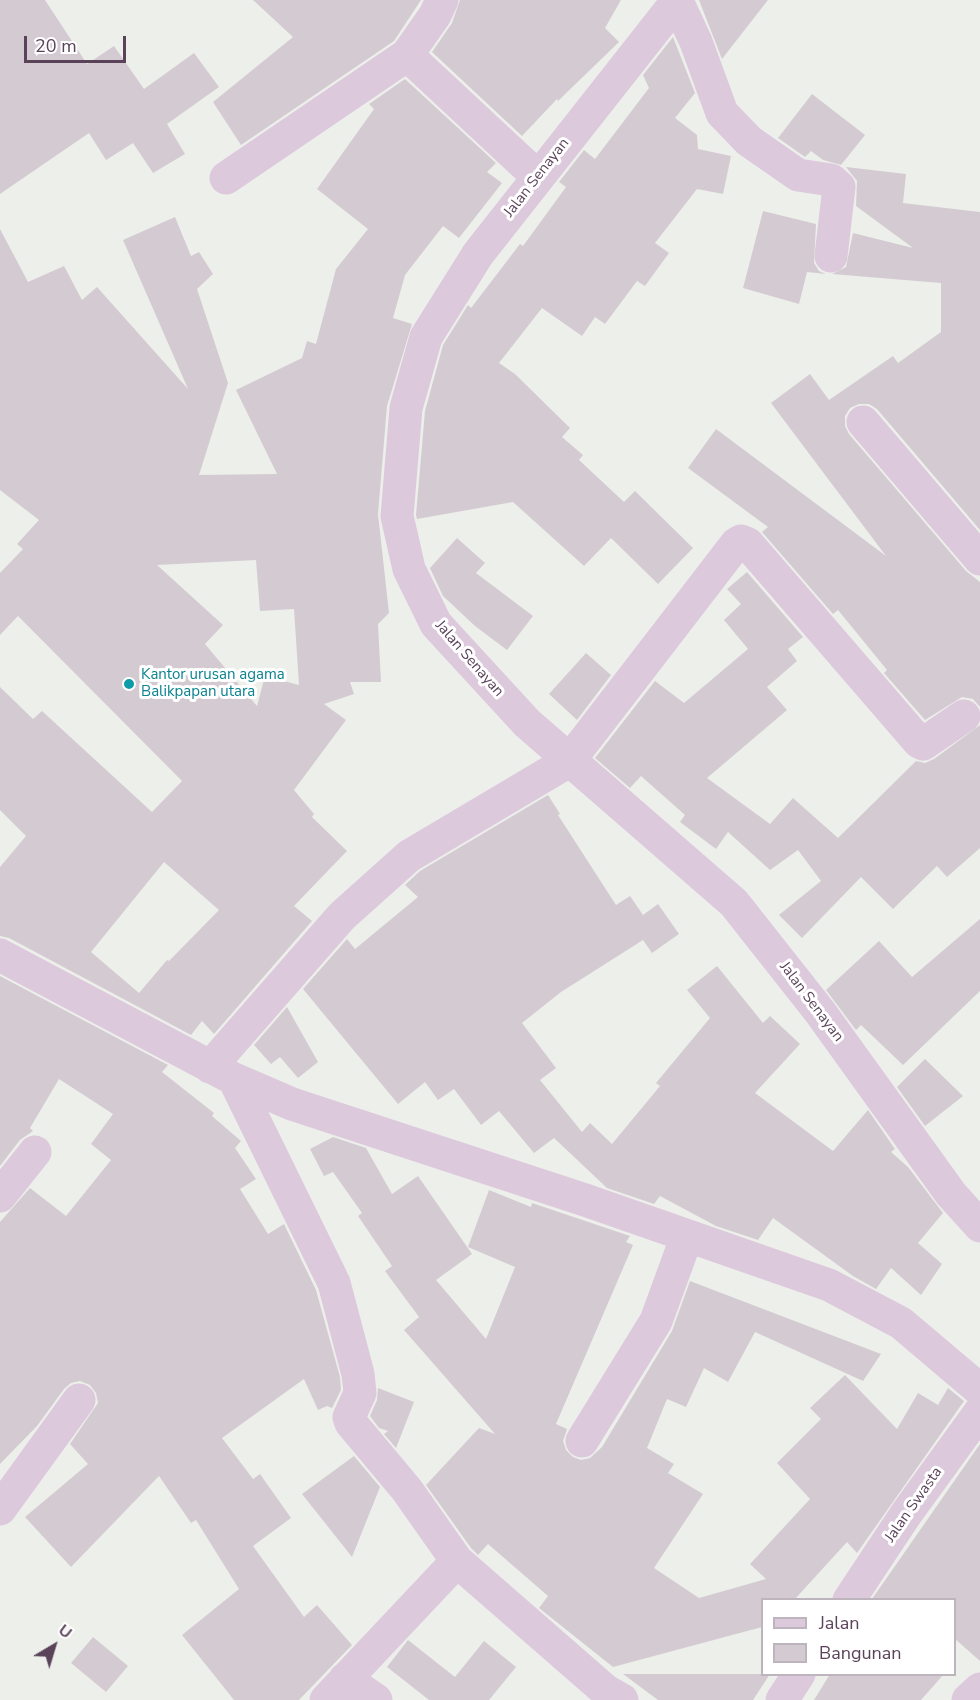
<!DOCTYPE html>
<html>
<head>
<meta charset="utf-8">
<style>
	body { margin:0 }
	#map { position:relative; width:980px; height:1700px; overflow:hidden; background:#edefeb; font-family:"Nunito Sans",sans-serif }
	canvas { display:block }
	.legend { position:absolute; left:761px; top:1598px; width:195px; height:78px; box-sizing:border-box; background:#fff; border:2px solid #bdb4bd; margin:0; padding:8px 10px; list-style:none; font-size:18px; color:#5a4359 }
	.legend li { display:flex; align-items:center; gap:12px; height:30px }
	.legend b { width:30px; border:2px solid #bdb4bd }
	.north { position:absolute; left:24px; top:1616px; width:60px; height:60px; -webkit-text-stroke:4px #fff; paint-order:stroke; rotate:38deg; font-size:16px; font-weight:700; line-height:24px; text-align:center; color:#5a4359 }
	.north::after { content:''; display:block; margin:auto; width:21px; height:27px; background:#5a4359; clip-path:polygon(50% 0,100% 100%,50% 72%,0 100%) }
	.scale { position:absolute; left:24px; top:36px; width:102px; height:27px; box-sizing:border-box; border:3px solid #5a4359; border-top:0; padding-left:8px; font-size:18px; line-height:21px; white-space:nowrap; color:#5a4359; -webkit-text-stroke:4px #fff; paint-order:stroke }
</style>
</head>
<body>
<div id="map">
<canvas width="980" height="1700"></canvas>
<ul class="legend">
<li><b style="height:8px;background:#ddc9dc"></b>Jalan</li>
<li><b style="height:16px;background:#d4cbd2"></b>Bangunan</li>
</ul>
<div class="north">U</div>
<div class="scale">20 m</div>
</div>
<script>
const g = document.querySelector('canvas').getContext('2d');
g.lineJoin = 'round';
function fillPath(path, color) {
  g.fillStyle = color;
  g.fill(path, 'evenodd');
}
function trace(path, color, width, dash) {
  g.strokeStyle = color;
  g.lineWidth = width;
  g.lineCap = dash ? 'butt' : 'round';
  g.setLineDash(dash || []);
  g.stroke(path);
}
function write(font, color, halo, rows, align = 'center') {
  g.font = font + ' "Nunito Sans",sans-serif';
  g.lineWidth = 6;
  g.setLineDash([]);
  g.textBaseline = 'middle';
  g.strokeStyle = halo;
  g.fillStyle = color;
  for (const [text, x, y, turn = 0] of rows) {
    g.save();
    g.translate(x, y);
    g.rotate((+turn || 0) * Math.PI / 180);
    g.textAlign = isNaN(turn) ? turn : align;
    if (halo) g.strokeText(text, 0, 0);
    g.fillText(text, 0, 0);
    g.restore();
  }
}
const building = new Path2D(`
	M0,0H45L87,64L114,46L144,89L194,53L219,87L167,124L185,154L153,173L133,143L106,160L89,133L0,194Z
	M253,0H421L394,41L241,145L213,102L293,37Z
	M460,0H621L605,28L619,42L558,101L557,99L522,136L432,52L452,23Z
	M699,0H768L722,59Z
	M673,37L695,93L675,118L697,135L698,149L731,156L723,194L697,189L655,243L669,253L645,286L637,281L605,324L595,317L582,336L542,308L499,363L515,374L570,428L562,437L583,455L579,460L624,502L635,491L693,548L658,584L611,538L584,566L513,502L417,519L416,515L425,411L443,345L468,305L471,308L520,244L523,246L566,187L559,182L584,150L595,159L649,88L643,75Z
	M405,79L496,163L487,172L502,183L459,238L443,226L405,275L393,318L412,324L387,406L378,514L389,613L378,624L381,682H350L354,694L324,704L346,720L294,790L314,814L312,817L347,851L294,906L312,921L214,1034L202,1021L191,1035L9,938L0,936V867L26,836L0,810V687L33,719L42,711L152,812L182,781L18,616L0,635V573L23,549L17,544L39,520L0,490V229L28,282L64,266L82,300L97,287L188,389L123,240L175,217L191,256L199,252L213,274L197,289L228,383L199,475L277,474L236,390L302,358L307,341L316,344L336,269L368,229L317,189L374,109L369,104ZM256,560L260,611L294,609L299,685L265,676L257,706L205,644L223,625L157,565ZM164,862L219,910L169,961L167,960L139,993L91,952Z
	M812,94L865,135L841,165L823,160L811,151L805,157L778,138Z
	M846,167L906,174L903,203L980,212V530L877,409L869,404H859L850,408L845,416V426L849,434L966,571L980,582V707L973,699L962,697L925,720L884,673L887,670L838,610L833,614L762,532L768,527L688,468L716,429L886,556L771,403L810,374L829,400L893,356L898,363L941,332V283L832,274L846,267L853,233L913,248L856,206L857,181Z
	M763,211L816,224L814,263L819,271L826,274L807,272L799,304L743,288Z
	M457,538L485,563L476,573L533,616L507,650L475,626L443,596L430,568Z
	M747,572L803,637L788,649L797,661L767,687L787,710L707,778L770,824L793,798L838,838L916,761L925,763L934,759L980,725V848L947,877L937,866L893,909L861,877L802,938L779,915L821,881L798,850L770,870L728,832L716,849L680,822L685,815L641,776L630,788L595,758L655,681L684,703L748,649L724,620L741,604L727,589Z
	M586,653L611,675L577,720L549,694Z
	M548,795L560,814L558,815L616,905L630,896L643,915L658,904L679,934L652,953L643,940L561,992L522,1023L556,1068L540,1080L582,1132L590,1123L612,1144L660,1086L656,1083L710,1018L687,990L717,966L763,1023L770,1016L800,1044L755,1093L833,1151L868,1110L895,1149L891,1152L908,1167L943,1213L918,1243L942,1264L921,1295L891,1268L876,1289L853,1276L773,1218L758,1240L716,1226L660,1196L654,1204L607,1188L554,1138L534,1153L499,1111L481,1125L454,1089L438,1100L425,1082L398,1104L303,989L347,939L355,949L418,897L405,885L420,871Z
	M980,919V991L903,1065L861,1025L856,1030L826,990L879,941L912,977Z
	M0,976L168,1065L162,1072L214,1113L212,1116L241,1141L235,1148L256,1179L240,1189L268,1234L284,1224L316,1290L340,1377L341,1390L332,1408L327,1406L318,1410L304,1379L222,1438L253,1479L260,1474L291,1518L253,1546L304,1617L317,1605L352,1645L299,1700H234L182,1635L239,1589L196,1520L191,1523L159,1476L71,1567L25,1517L88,1464L70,1444L98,1403L96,1393L90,1385L80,1381L71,1383L64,1389L37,1426L0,1464V1222L30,1188L66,1216L111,1160L91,1144L113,1114L59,1079L30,1128L33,1131L20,1140L0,1166Z
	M287,1007L318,1062L298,1078L280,1057L271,1064L254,1045Z
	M925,1059L963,1096L925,1126L897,1087Z
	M333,1137L366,1148L392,1194L418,1176L472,1254L436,1280L486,1339L515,1267L468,1247L489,1190L531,1207L532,1203L630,1236L626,1242L633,1245L556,1424L567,1429L563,1441L566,1450L573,1457L581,1460L590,1458L602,1447L672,1331L690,1281L881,1354L863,1381L755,1332L728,1382L704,1368L686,1407L667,1399L647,1448L674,1464L668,1473L703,1494L654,1568L699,1598L766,1579L750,1564L810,1499L777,1463L821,1419L810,1408L845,1375L897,1429L918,1393L938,1405L948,1388L964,1401L857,1553L847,1542L795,1599H762V1627L613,1667L539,1608L548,1596L488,1544L478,1555L471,1548L426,1485L479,1428L495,1434L404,1330L419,1317L385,1271L392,1266L358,1216L362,1213L333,1172L324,1176L310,1149Z
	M378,1388L414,1402L396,1448L384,1434L388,1431L379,1428L370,1416L377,1400Z
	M980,1444V1661L954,1638V1599H872Z
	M354,1456L380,1487L352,1557L302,1494Z
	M93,1637L128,1666L106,1692L71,1663Z
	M408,1640L455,1677L484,1641L516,1667L489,1700H429L387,1667Z
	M623,1674H770L753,1700H658Z
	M830,1674H944L921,1700H814Z`);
const minor = new Path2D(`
	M678,0L478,254L426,337L406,408L397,516L409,569L436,624L527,723L734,903L820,1012L951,1194L980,1226
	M677,1L696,42L722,113L749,141L798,175L831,180L839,187L831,256
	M407,55L435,15L442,0
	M226,178L407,55L538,177
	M863,422L980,559
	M0,955L234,1079L292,1104L585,1200L829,1285L901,1323L980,1390
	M210,1067L342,916L409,856L569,761L736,544L741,541L748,544L919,742L923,744L964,716
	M234,1079L334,1283L358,1374L360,1393L349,1417L351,1423L407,1490L457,1561L606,1691L622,1700
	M0,1196L35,1152
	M582,1441L656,1321L687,1236
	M0,1509L79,1400
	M849,1600L906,1514L980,1412
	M345,1679L376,1700
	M326,1700L457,1561
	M782,1700L799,1674
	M968,1700L980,1689`);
const markers = [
	[129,684,6,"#0f9aa8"]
];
const streetNames = [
	["Jalan Senayan",537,178,-52],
	["Jalan Senayan",469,659,49],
	["Jalan Senayan",811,1002,53],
	["Jalan Swasta",914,1505,-55]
];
const cultureNames = [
	["Kantor urusan agama",141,675],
	["Balikpapan utara",141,692]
];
fillPath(building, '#d4cbd2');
trace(minor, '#ddc9dc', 33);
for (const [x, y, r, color] of markers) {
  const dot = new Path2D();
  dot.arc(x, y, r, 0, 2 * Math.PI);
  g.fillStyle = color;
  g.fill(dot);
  trace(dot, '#fff', 2);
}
write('15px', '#5a4359', '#fff', streetNames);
write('15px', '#0d838f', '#fff', cultureNames, 'left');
</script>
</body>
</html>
